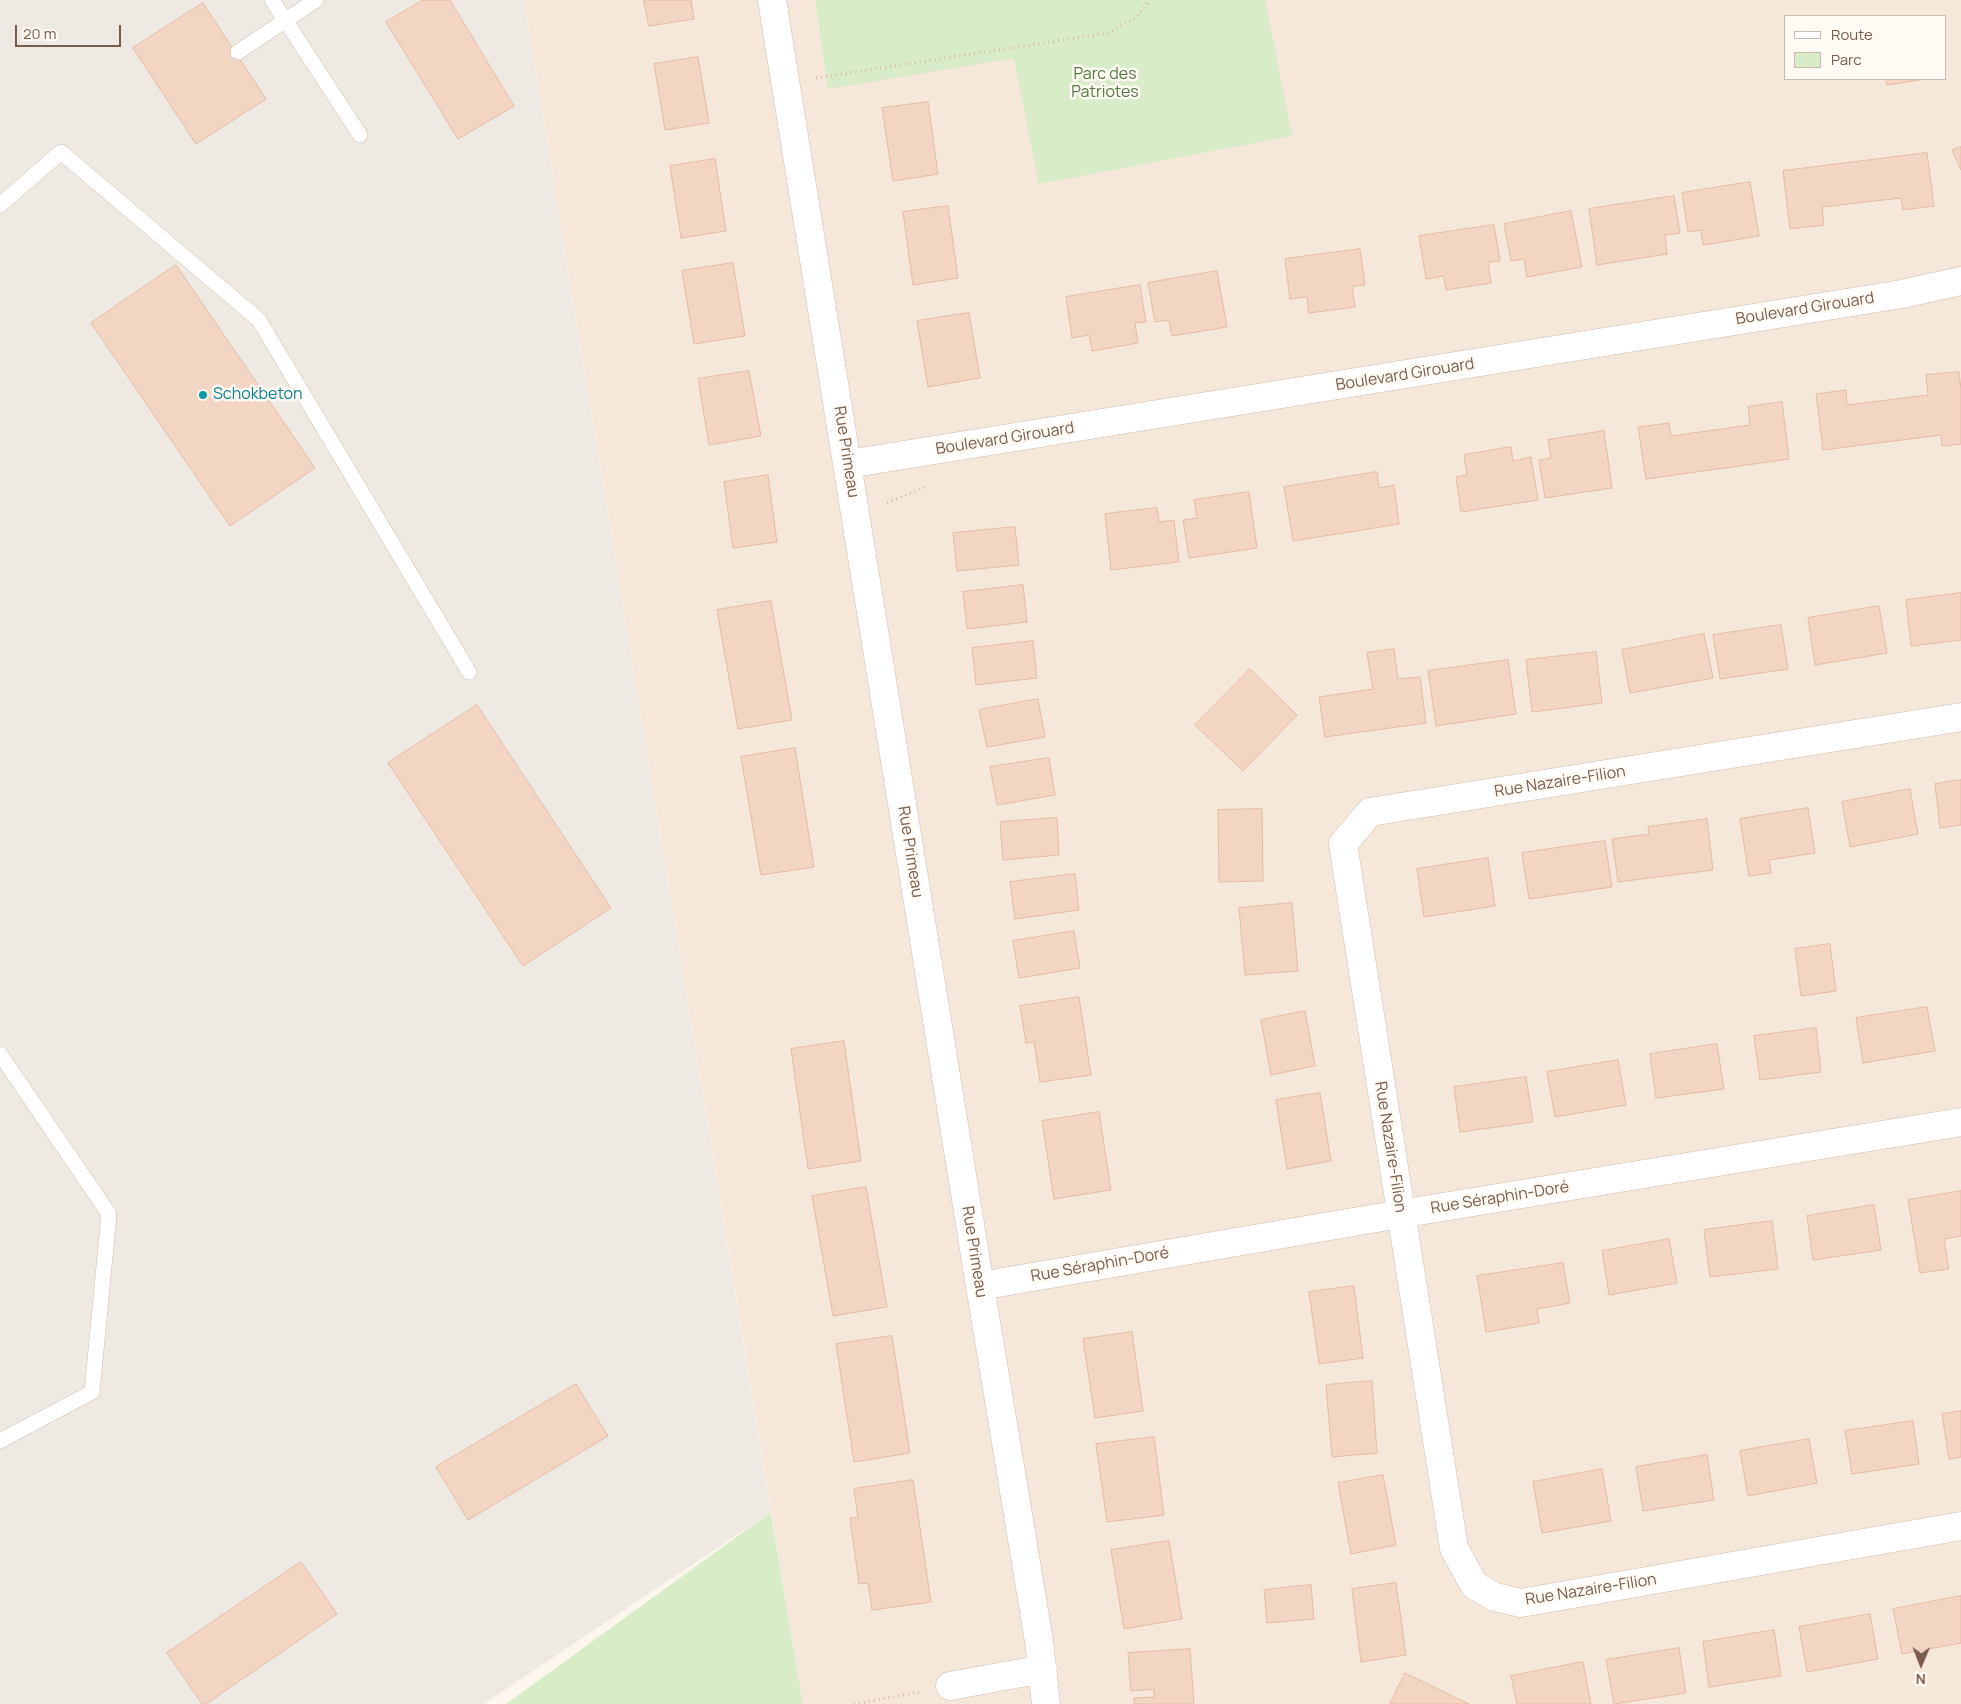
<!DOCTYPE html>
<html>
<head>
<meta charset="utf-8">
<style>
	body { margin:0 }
	#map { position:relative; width:1961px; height:1704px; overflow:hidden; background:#fdf6ec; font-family:Manrope,sans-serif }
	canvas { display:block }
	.legend { position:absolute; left:1784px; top:15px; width:162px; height:65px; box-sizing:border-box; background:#fffaf3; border:1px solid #cabbb1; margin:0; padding:6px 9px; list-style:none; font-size:15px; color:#7a5c4d }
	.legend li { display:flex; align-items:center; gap:10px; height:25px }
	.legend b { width:25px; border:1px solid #cabbb1 }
	.north { position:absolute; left:1896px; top:1639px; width:50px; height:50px; -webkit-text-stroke:4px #fffaf3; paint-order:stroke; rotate:181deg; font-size:14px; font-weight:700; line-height:20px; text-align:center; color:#7a5c4d }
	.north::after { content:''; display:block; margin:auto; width:18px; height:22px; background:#7a5c4d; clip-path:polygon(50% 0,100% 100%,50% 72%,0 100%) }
	.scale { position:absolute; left:15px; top:25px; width:106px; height:22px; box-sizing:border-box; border:2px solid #7a5c4d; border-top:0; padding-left:6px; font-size:15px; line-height:18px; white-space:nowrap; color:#7a5c4d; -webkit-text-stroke:4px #fffaf3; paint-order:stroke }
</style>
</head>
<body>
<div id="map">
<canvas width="1961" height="1704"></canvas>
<ul class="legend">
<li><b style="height:6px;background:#fff"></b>Route</li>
<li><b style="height:14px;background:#d8ecc9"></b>Parc</li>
</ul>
<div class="north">N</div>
<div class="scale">20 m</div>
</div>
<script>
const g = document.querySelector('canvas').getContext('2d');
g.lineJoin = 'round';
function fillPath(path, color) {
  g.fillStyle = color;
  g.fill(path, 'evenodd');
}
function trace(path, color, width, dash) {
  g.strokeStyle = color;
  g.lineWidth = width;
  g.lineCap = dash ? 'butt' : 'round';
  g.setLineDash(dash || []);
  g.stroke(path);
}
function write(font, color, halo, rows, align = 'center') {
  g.font = font + ' Manrope,sans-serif';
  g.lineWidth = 5;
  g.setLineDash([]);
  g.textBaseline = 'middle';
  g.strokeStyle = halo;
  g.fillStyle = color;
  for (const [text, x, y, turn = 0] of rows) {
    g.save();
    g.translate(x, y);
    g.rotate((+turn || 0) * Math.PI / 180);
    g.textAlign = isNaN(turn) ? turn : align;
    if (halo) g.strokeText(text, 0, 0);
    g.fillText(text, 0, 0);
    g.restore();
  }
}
const residential = new Path2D(`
	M524,0H1961V1704H803ZM1785,16H1945V79H1785Z`);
const industrial = new Path2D(`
	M0,0H524L771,1512L484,1704H0Z`);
const green = new Path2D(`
	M815,0H1265L1292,136L1039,184L1014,58L828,89Z
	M771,1512L803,1704H506Z`);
const building = new Path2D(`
	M423,0H450L514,106L458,139L386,22Z
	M644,0H691L694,19L649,26Z
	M203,3L266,99L196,144L133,48Z
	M698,57L709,123L665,130L654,64Z
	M1886,79H1926L1887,85Z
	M928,102L938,174L893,181L882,108Z
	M1961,147V170L1952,150Z
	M1927,153L1934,206L1903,210L1901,198L1822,207L1824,225L1790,229L1783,171Z
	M715,159L726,231L681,238L670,166Z
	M1750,182L1759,236L1703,245L1701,230L1688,232L1682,193Z
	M1674,196L1680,233L1665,235L1667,254L1597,265L1589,209Z
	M948,206L958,278L913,285L903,212Z
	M1571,211L1582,267L1527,277L1524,259L1511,261L1504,224Z
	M1494,225L1500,261L1488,262L1491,283L1446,290L1444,276L1426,279L1419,236Z
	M1360,249L1365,285L1352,286L1355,307L1309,313L1307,297L1290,299L1285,259Z
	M733,263L745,336L694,344L682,271Z
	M176,265L315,468L230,526L91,323Z
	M1217,271L1227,327L1172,336L1169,320L1155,322L1148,283Z
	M1140,285L1146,322L1135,323L1138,343L1092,351L1089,335L1072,338L1066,297Z
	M969,313L980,378L928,387L917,321Z
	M749,371L761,436L709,445L698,379Z
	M1959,372L1961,389V444L1942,446L1941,435L1823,450L1816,394L1846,390L1847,405L1928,395L1926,375Z
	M1782,402L1789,459L1646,479L1638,427L1669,423L1671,436L1750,425L1748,407Z
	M1604,431L1612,488L1545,498L1539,460L1551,458L1548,440Z
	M1511,447L1513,461L1531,457L1538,500L1461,512L1456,477L1467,475L1464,455Z
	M1377,472L1379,488L1394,485L1399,524L1293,541L1284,487Z
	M768,475L777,542L733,548L724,482Z
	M1249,492L1257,548L1189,558L1183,520L1197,518L1194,500Z
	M1157,508L1159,522L1174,520L1179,562L1111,570L1105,514Z
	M1015,527L1019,565L957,571L953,533Z
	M1023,585L1027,622L967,629L963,592Z
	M1961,593V640L1911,646L1906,600Z
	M771,601L792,720L738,729L717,610Z
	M1879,606L1887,653L1815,665L1808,618Z
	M1781,625L1788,669L1720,679L1713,635Z
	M1704,634L1713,678L1630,693L1622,650Z
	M1033,641L1037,678L976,685L972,648Z
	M1394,649L1398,679L1420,677L1426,723L1325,737L1319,697L1373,689L1367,653Z
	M1596,652L1602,703L1532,712L1526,660Z
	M1508,660L1516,714L1436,726L1428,671Z
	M1250,669L1297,715L1243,771L1195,725Z
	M1038,699L1045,737L987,747L979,710Z
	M477,705L611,908L523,966L388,763Z
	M795,748L814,867L761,875L741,757Z
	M1049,758L1055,795L997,805L990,767Z
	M1961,780V825L1940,828L1935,784Z
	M1910,789L1918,834L1850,847L1842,802Z
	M1808,808L1815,853L1769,860L1771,873L1749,876L1740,819Z
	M1262,809L1263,881L1219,882L1218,810Z
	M1057,818L1059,855L1003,860L1000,822Z
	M1707,819L1713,870L1618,882L1612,839L1649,834L1648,827Z
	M1605,841L1612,887L1529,899L1522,853Z
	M1488,858L1495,906L1424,917L1417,869Z
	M1075,874L1079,910L1015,919L1010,882Z
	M1292,903L1298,971L1245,975L1239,908Z
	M1074,931L1080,968L1019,978L1013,941Z
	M1830,944L1836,991L1801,996L1795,949Z
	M1079,997L1091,1075L1040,1082L1034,1042L1026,1043L1020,1006Z
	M1927,1007L1935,1051L1863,1063L1856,1018Z
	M1305,1011L1315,1066L1271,1075L1261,1020Z
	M1816,1028L1821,1072L1760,1080L1754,1036Z
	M844,1041L861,1161L808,1169L791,1049Z
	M1717,1044L1724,1089L1656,1098L1650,1054Z
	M1618,1060L1626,1105L1555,1117L1547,1072Z
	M1526,1077L1533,1122L1460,1132L1454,1087Z
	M1320,1093L1331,1161L1287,1169L1276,1100Z
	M1099,1112L1111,1190L1054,1199L1042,1121Z
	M866,1187L887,1307L833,1316L812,1196Z
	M1961,1191V1236L1944,1239L1949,1269L1920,1273L1908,1200Z
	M1874,1205L1881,1250L1813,1260L1807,1216Z
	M1772,1221L1778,1269L1710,1277L1704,1230Z
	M1669,1239L1677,1283L1609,1295L1602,1251Z
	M1563,1263L1570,1303L1537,1309L1539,1323L1486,1332L1477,1276Z
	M1354,1286L1363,1358L1319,1364L1309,1292Z
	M1132,1332L1143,1411L1095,1418L1083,1339Z
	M892,1336L910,1453L854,1462L836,1344Z
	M1372,1381L1377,1453L1332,1457L1326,1385Z
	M576,1384L608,1436L468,1520L436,1467Z
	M1961,1411V1457L1949,1459L1942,1414Z
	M1913,1421L1919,1464L1852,1474L1845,1431Z
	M1154,1437L1164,1515L1107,1522L1096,1444Z
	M1809,1439L1817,1483L1748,1496L1740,1451Z
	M1707,1455L1714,1500L1643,1511L1636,1467Z
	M1602,1469L1611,1521L1542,1533L1533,1482Z
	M1383,1475L1396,1545L1351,1554L1338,1483Z
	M913,1480L931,1602L872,1610L868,1583L859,1584L850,1518L858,1517L854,1489Z
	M1169,1541L1182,1619L1124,1629L1111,1550Z
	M301,1562L337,1614L206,1704H202L167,1653Z
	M1396,1583L1406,1655L1361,1662L1352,1589Z
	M1311,1585L1314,1619L1267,1623L1264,1590Z
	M1961,1596V1643L1902,1654L1893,1609Z
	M1870,1614L1878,1659L1807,1672L1799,1627Z
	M1774,1630L1781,1676L1709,1687L1703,1642Z
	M1679,1648L1686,1693L1614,1704L1606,1660Z
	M1190,1649L1194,1704H1134V1698L1154,1697V1689L1131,1691L1128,1653Z
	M1583,1662L1591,1704H1517L1511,1676Z
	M1405,1673L1469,1704H1390Z`);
const path = new Path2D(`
	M816,78L1108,33L1136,18L1150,0
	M887,503L927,486
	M854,1704L920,1692`);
const lane = new Path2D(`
	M272,0L360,135
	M238,52L316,0
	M0,205L61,152L259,320L469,672
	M0,1054L109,1214L92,1392L0,1441`);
const street = new Path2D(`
	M772,0L980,1286L1039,1641L1046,1704
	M848,464L1902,294L1961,281
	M1961,717L1370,812L1343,844L1454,1548L1474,1585L1495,1597L1521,1603L1961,1526
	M980,1286L1400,1214L1961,1122
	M950,1686L1043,1669`);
const markers = [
	[203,395,5,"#0f9aa8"]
];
const parkNames = [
	["Parc des",1105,75],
	["Patriotes",1105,93]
];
const streetNames = [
	["Boulevard Girouard",1805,309,-9],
	["Boulevard Girouard",1405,375,-9],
	["Boulevard Girouard",1005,439,-9],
	["Rue Primeau",846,452,81],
	["Rue Nazaire-Filion",1560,782,-9],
	["Rue Primeau",910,852,81],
	["Rue Nazaire-Filion",1390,1147,81],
	["Rue Séraphin-Doré",1500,1198,-9],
	["Rue Primeau",974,1252,81],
	["Rue Séraphin-Doré",1100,1265,-10],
	["Rue Nazaire-Filion",1591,1590,-9]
];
const cultureNames = [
	["Schokbeton",213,395]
];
fillPath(residential, '#f5e8da');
fillPath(industrial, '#efe9e4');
fillPath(green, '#d8ecc9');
fillPath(building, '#f3d5c3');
trace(building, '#e6bba3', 1);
trace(lane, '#d1beb0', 16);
trace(street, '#d1beb0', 29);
trace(path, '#d9b8a5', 3, [1, 4]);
trace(lane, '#fff', 15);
trace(street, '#fff', 28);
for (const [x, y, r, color] of markers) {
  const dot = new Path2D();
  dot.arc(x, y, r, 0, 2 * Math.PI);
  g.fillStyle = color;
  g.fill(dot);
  trace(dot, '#fffaf3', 2);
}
write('16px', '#537a41', '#fffaf3', parkNames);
write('16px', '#7a5c4d', '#fffaf3', streetNames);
write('16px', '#0d838f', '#fffaf3', cultureNames, 'left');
</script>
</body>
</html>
